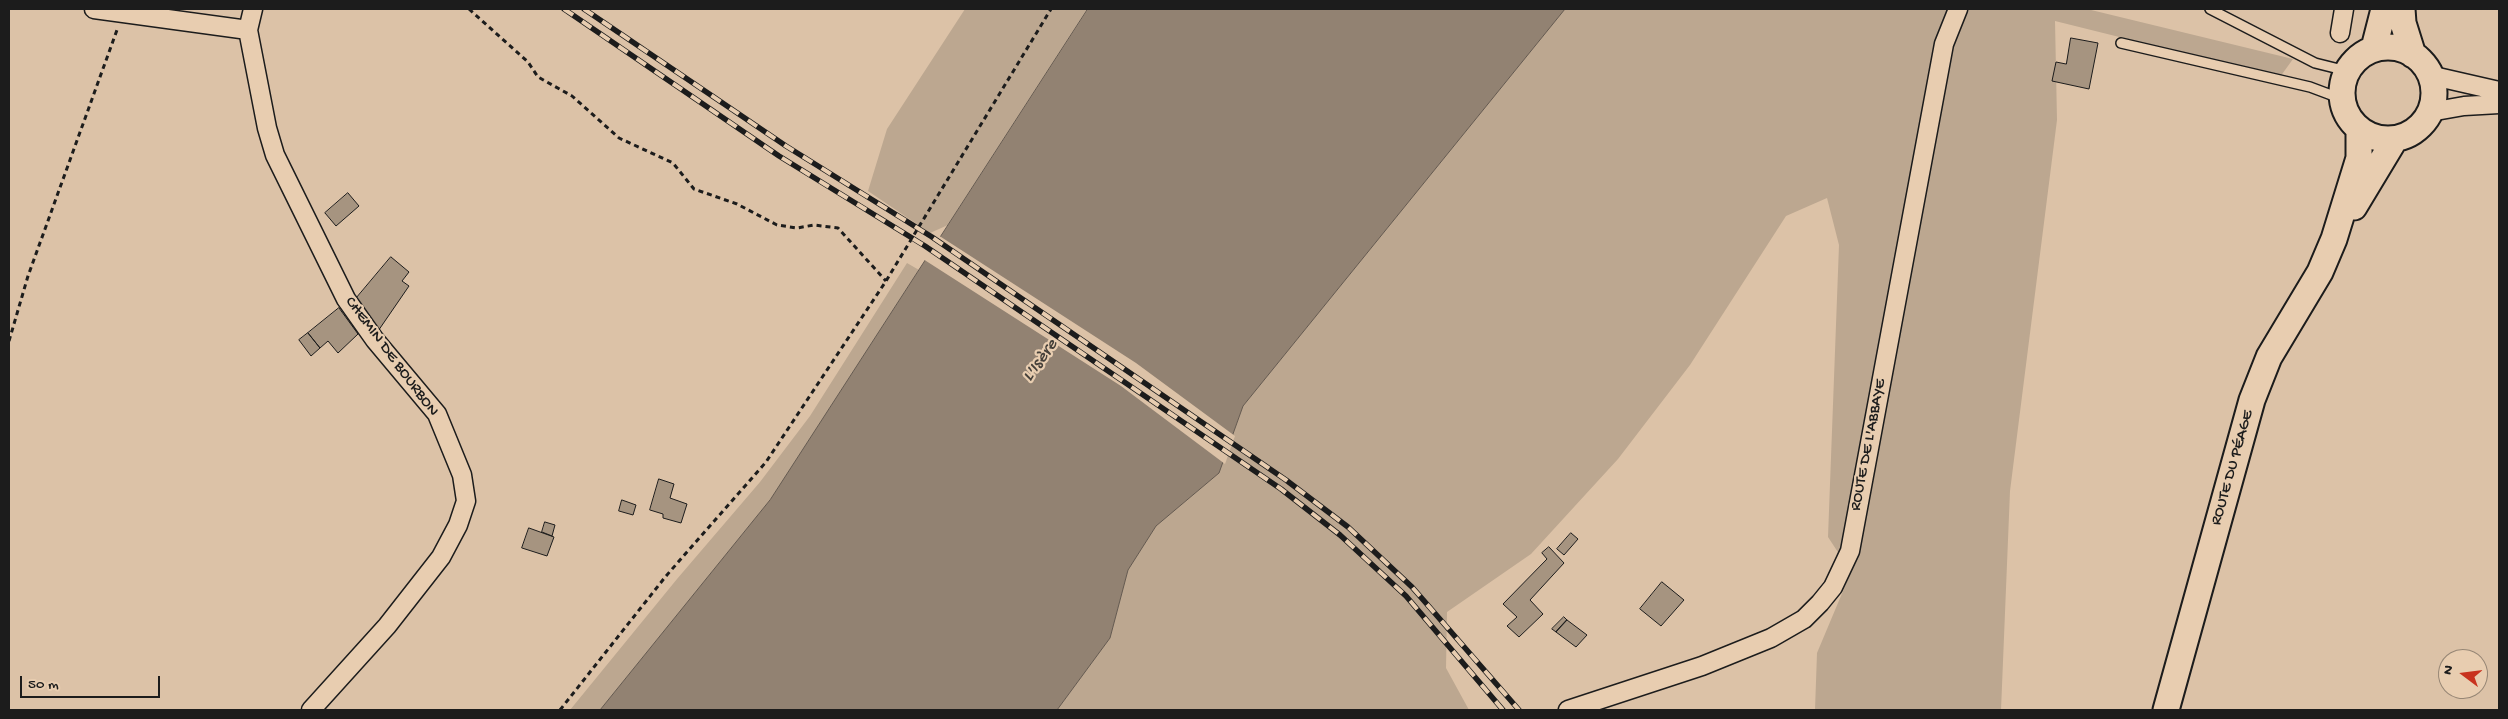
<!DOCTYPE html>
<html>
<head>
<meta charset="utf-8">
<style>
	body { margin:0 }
	#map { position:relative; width:2508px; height:719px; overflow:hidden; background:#dcc2a7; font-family:"Gochi Hand",sans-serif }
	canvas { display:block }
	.frame { position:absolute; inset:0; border:10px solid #1c1c1c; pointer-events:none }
	.north { position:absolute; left:2438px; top:649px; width:50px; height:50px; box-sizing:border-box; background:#e8cdb0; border:1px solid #968675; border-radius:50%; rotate:285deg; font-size:14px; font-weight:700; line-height:20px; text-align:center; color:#1c1c1c }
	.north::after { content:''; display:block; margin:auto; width:18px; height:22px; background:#c8321e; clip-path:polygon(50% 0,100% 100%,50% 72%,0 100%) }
	.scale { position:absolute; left:20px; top:676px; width:140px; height:22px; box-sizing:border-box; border:2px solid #1c1c1c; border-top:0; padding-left:6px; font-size:15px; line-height:18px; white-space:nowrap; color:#1c1c1c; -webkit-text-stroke:4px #e8cdb0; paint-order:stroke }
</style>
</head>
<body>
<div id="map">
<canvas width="2508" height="719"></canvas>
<div class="frame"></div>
<div class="north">N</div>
<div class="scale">50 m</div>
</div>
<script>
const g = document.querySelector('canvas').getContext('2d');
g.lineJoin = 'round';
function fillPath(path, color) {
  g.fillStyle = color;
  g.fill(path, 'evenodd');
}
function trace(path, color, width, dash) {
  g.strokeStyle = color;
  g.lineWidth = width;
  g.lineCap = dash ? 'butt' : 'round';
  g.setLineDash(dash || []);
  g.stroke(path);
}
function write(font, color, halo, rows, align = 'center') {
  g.font = font + ' "Gochi Hand",sans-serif';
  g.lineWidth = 4.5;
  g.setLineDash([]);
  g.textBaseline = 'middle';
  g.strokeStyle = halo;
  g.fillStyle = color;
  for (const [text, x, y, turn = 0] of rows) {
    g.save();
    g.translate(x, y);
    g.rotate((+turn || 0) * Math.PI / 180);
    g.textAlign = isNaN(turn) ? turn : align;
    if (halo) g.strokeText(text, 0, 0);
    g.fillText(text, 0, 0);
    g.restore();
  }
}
const green = new Path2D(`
	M965,9H1088L948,225L930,233L868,191L887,129Z
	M1565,9H2087L2293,59L2280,77L2055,21L2057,120L2010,491L2001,710H1815L1817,653L1851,572L1828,537L1839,245L1827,198L1786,216L1690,365L1618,459L1531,554L1447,612L1446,668L1469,710H1057L1110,638L1128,570L1156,526L1219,473L1243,406Z
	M907,263L919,270L770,500L600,710H570L677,579L760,482L810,416Z`);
const water = new Path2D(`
	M1088,9H1565L1243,406L1219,473L1156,526L1128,570L1110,638L1057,710H600L770,500Z`);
const pier = new Path2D(`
	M938,235L1136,363L1235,436L1225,464L1121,386L923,259Z`);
const building = new Path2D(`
	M2071,38L2098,43L2089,89L2052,81L2056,62L2066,64Z
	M348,193L359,206L336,226L325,213Z
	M391,257L409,272L402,281L409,286L376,334L354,301Z
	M339,308L358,334L338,353L328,341L320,348L308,333Z
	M308,333L320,348L311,356L299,340Z
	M659,479L674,484L670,498L687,504L681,523L663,518V514L650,510Z
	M622,500L636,505L633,515L619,511Z
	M545,522L555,525L552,536L542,532Z
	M529,528L554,537L547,556L522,548Z
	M1571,533L1578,539L1564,555L1557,549Z
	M1549,547L1564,563L1530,600L1543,614L1519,637L1507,626L1517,617L1503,604L1547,559L1542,553Z
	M1662,582L1684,600L1661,626L1640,609Z
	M1564,617L1567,620L1556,632L1552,629Z
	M1567,620L1587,635L1576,647L1556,632Z`);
const path = new Path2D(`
	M469,9L528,62L538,77L572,96L619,138L673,163L694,189L737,204L777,225L797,228L814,225L838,228L886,281
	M9,341L28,276L117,30
	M560,710L666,576L766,462L886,281L1051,9`);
const lane = new Path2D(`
	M2210,9L2315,63L2347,71
	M2121,43L2310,87L2342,99`);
const street = new Path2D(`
	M94,9L248,30
	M253,9L248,30L267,128L275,155L346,299L375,340L437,414L462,475L466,501L458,525L441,557L387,626L311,710
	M2340,33L2344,9
	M2429,75L2499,91
	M2430,112L2464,106L2499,104
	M1568,710L1702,666L1771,638L1804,619L1820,603L1833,587L1850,551L1944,44L1958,9`);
const secondary = new Path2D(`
	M2402,9L2403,23L2413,55
	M2342 93a46 46 0 1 1 92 0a46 46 0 1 1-92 0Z
	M2374,48L2384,9
	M2354,207L2395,139
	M2166,710L2252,400L2269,357L2320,272L2334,239L2359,158V129`);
const rail = new Path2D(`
	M564,9L779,156L925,246L1281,489L1340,535L1406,596L1503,710
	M584,9L786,146L932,237L1286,480L1348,527L1412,587L1519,710`);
const streetNames = [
	["CHEMIN DE BOURBON",391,357,53],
	["ROUTE DE L'ABBAYE",1869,445,-79],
	["ROUTE DU PÉAGE",2233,468,-74]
];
const waterNames = [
	["L'Isère",1041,361,-54]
];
fillPath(green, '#bca790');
fillPath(water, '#928272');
trace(water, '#635950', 1);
fillPath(pier, '#dcc2a7');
fillPath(building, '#a69480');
trace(building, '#1c1c1c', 1);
trace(lane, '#1c1c1c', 12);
trace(street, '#1c1c1c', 21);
trace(secondary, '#1c1c1c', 29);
trace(path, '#1c1c1c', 3, [5, 4]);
trace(lane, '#e8cdb0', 9);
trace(street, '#e8cdb0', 18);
trace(secondary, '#e8cdb0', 25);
trace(rail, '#1c1c1c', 5.5);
trace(rail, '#e8cdb0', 4, [11]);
write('16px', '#1c1c1c', '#e8cdb0', streetNames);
write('italic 18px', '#45403a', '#e8cdb0', waterNames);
</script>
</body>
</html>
